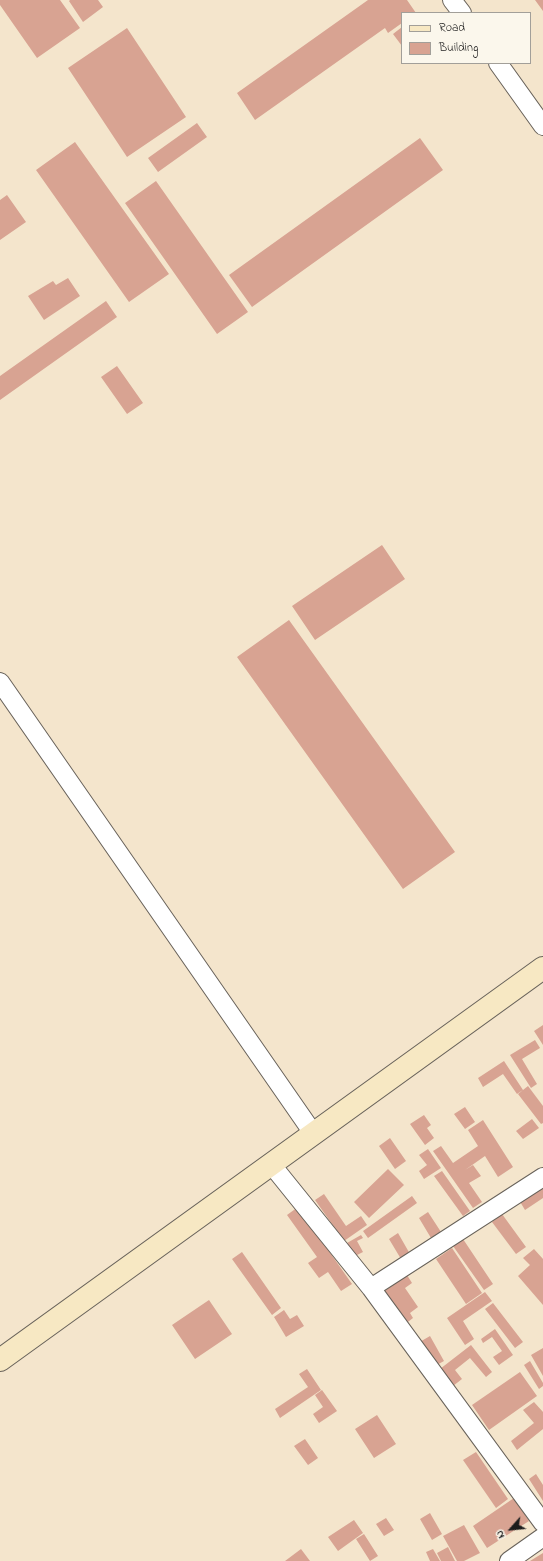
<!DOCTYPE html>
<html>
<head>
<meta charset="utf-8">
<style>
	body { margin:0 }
	#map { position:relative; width:543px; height:1561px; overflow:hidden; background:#f4e5cc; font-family:"Indie Flower",sans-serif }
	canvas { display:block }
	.legend { position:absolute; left:401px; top:12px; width:130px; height:52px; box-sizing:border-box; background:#fbf7ec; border:1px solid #a29f99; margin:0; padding:5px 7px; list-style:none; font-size:12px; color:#1c1c1c }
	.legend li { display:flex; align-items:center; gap:8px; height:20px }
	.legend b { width:20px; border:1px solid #a29f99 }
	.north { position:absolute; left:491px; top:1509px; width:40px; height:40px; -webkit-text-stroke:3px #fbf7ec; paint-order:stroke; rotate:243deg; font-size:11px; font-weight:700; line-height:16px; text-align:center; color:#1c1c1c }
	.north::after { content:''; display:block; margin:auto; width:14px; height:18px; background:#1c1c1c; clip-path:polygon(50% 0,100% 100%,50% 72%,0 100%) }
</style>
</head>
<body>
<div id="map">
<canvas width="543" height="1561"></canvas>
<ul class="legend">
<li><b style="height:5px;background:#f7e8c3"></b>Road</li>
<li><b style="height:11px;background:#d8a392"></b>Building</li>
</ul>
<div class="north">N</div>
</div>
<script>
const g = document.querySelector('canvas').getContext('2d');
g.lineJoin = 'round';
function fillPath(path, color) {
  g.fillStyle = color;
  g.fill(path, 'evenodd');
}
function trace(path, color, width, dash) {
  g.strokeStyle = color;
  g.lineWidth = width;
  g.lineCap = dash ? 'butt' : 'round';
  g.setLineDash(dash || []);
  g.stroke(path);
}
const building = new Path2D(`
	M0,0H60L80,28L37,58L0,5Z
	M70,0H98L103,7L83,22L69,1Z
	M368,0H407L416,13H402V23L388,33L385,28L255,120L237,93Z
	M535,0H543V11Z
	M402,27V46L393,34Z
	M127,28L186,117L127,157L68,68Z
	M197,123L207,137L158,172L148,158Z
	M420,138L443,170L252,307L229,275Z
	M75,142L169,274L129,302L36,170Z
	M156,181L248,312L217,334L125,203Z
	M7,195L26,222L0,240V200Z
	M68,278L80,296L44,320L28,296L53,281L56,285Z
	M106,301L117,317L0,400V376Z
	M117,366L143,403L127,414L101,377Z
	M382,545L405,579L315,640L292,606Z
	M289,620L455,852L403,889L237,657Z
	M543,1025V1045L534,1031Z
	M535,1040L540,1048L522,1059L537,1084L531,1088L510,1055Z
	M504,1061L523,1090L517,1094L503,1074L483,1087L478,1078Z
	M528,1086L543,1106V1123L541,1124L518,1094Z
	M465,1107L475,1122L465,1129L454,1114Z
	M424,1115L431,1125L427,1128L434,1138L425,1145L410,1124Z
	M532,1119L539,1128L523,1139L516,1131Z
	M483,1120L513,1167L498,1177L485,1156L465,1170L473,1165L481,1176L469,1183L482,1202L473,1208L433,1151L441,1146L453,1163L478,1146L468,1130Z
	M390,1138L406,1161L395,1169L379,1146Z
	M428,1149L441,1168L424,1179L419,1171L427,1165L419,1155Z
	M388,1169L404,1185L369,1218L354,1202Z
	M442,1171L470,1211L463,1216L434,1176Z
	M543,1184V1198L525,1210L519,1200Z
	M324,1194L346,1226L361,1216L367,1225L344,1241L315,1200Z
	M412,1196L417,1203L368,1238L363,1231Z
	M298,1207L352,1284L341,1291L328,1272L319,1278L308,1263L317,1257L287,1215Z
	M428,1212L441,1232L431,1238L419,1218Z
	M502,1214L526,1247L516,1254L492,1222Z
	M398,1233L410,1254L401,1259L389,1239Z
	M361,1235L363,1238L357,1241L363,1252L355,1256L347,1243Z
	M463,1239L493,1284L484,1290L453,1246Z
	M452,1248L482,1293L466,1304L436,1259Z
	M534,1249L543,1259V1305L518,1276L530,1265L523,1258Z
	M242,1252L281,1308L272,1315L232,1259Z
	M407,1275L412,1283L405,1288L418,1307L410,1313L413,1318L404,1325L382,1293Z
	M485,1292L492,1301L463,1321L474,1339L465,1345L447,1318Z
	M209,1300L232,1334L195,1359L172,1325Z
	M493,1303L523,1342L515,1348L485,1309Z
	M284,1310L290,1319L297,1315L304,1326L286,1337L274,1317Z
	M495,1329L513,1355L499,1365L493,1357L502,1351L492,1337L483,1343L481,1339Z
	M430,1336L444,1361L433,1367L418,1343Z
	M471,1345L492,1372L486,1377L470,1358L455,1370L462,1379L453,1386L440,1369Z
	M543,1348V1376L531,1355Z
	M530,1361L543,1383V1386L539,1389L524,1365Z
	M307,1369L321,1390L280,1418L275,1409L308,1387L299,1374Z
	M520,1372L537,1396L489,1430L472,1405Z
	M322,1390L337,1411L319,1423L313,1414L323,1407L315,1395Z
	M534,1402L543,1412V1429L517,1450L511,1441L534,1423L523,1410Z
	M377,1415L396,1444L374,1458L355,1429Z
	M305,1439L318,1458L308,1465L294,1446Z
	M476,1452L508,1499L496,1508L463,1460Z
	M536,1474L543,1485V1501L529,1479Z
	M514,1498L529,1521L487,1548L473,1526Z
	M430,1513L442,1534L432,1540L420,1519Z
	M386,1518L394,1530L384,1536L376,1524Z
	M354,1520L363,1533L338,1551L328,1537Z
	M464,1525L480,1553L464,1561H457L443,1536Z
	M364,1534L378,1556L370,1561L356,1539Z
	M448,1547L455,1561H441L437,1553Z
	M301,1549L310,1561H285Z
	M433,1549L440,1561H430L426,1552Z
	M543,1553V1561H530Z`);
const street = new Path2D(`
	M452,0L462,13
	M498,63L543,126
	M0,682L313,1133
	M271,1164L371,1288L543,1523
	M371,1288L543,1177
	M509,1561L543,1537`);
const secondary = new Path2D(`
	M0,1360L543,968`);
fillPath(building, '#d8a392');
trace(street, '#68625a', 20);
trace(secondary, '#68625a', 24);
trace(street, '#fff', 18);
trace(secondary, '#f7e8c3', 22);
</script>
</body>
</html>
